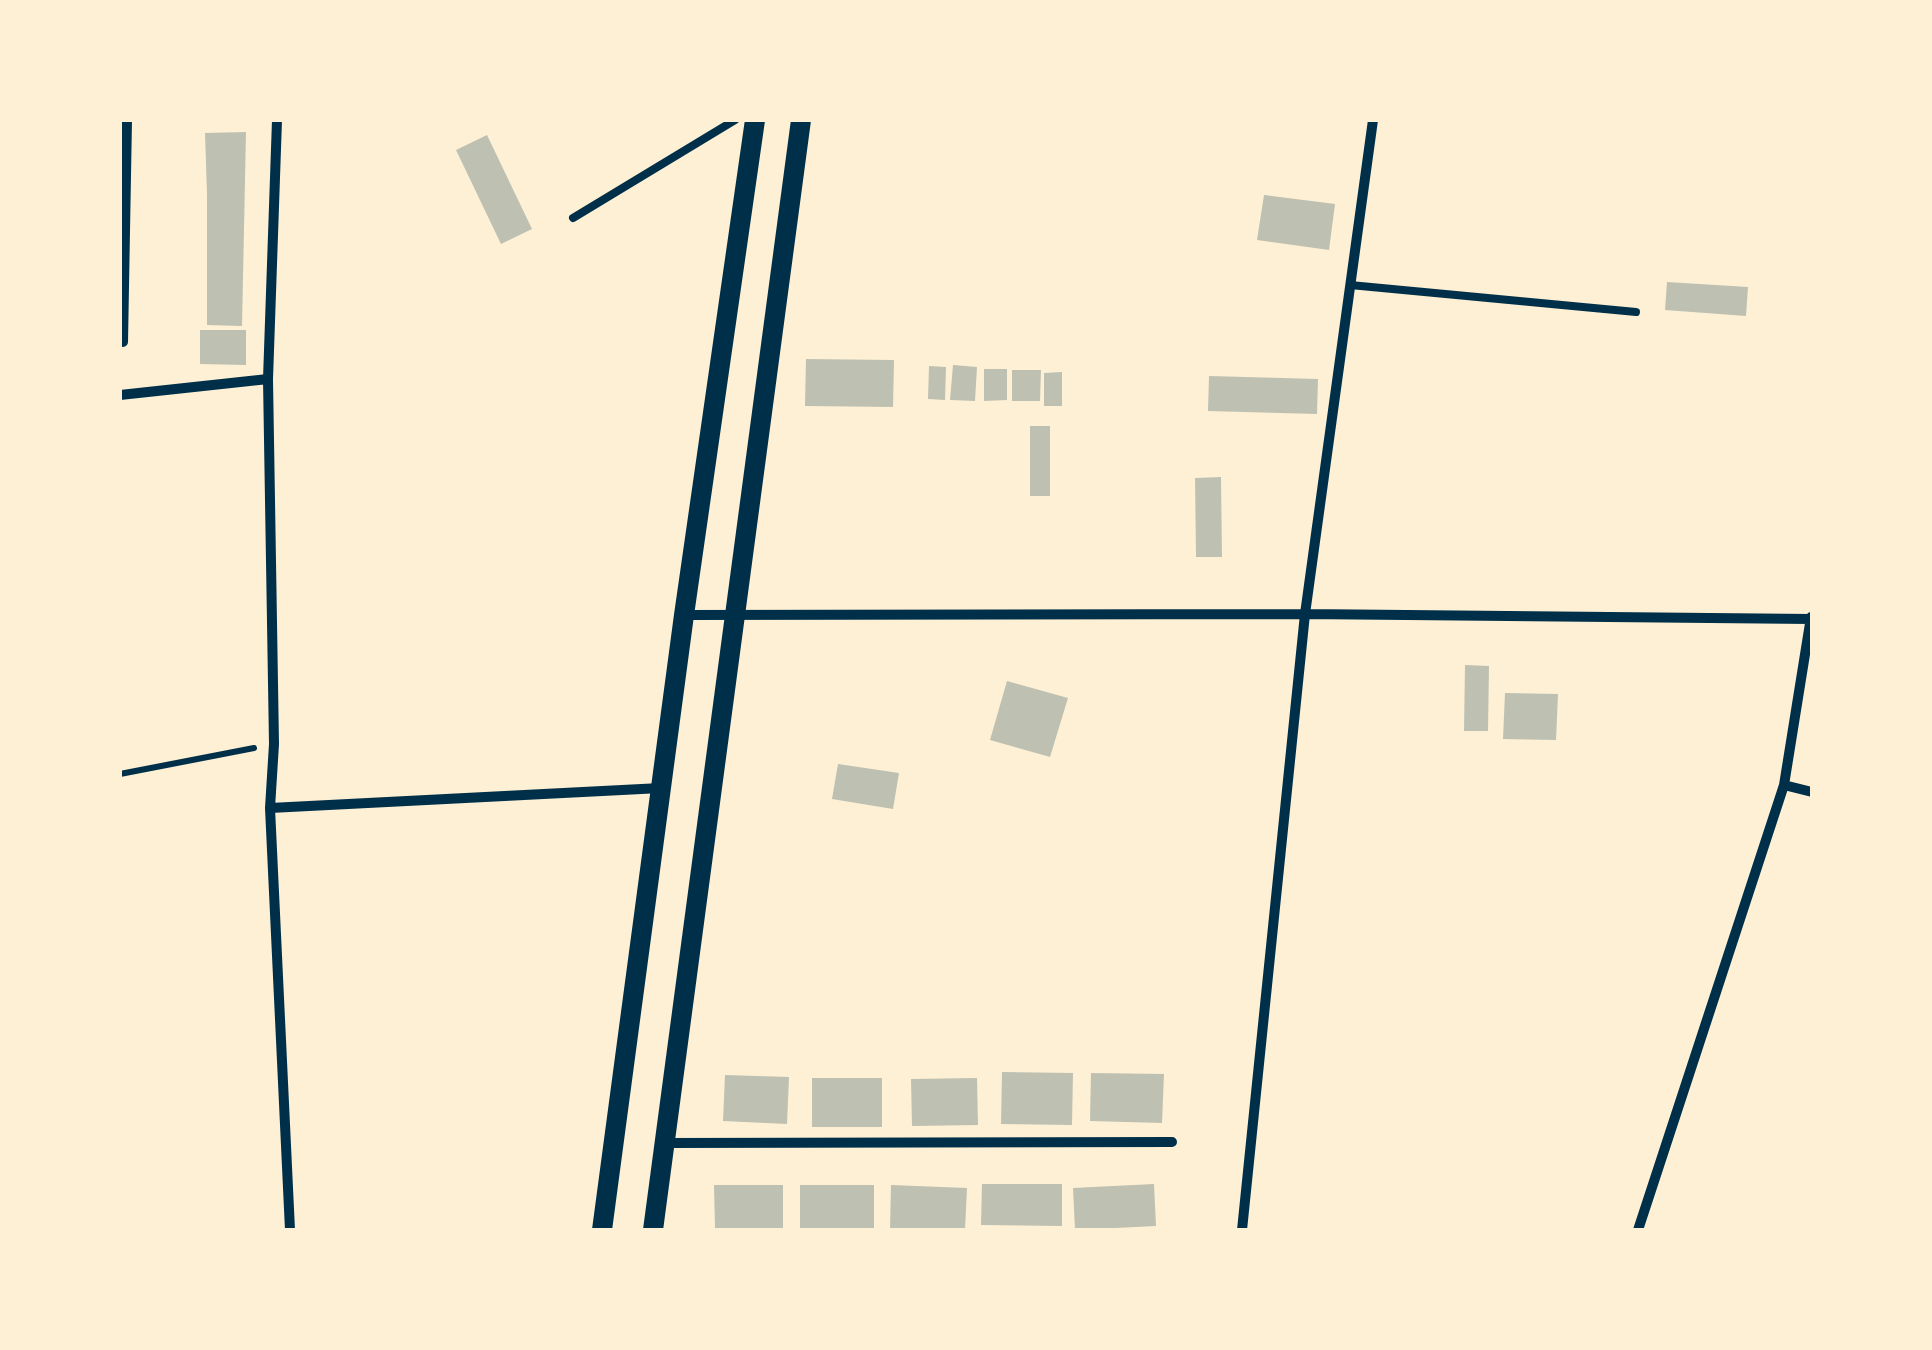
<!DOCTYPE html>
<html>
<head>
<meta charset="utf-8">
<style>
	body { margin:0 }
	#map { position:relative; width:1932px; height:1350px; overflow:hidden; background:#fdf0d5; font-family:"Noto Sans",sans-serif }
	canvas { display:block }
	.frame { position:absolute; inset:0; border:122px solid #fdf0d5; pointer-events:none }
</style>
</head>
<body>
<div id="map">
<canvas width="1932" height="1350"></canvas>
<div class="frame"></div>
</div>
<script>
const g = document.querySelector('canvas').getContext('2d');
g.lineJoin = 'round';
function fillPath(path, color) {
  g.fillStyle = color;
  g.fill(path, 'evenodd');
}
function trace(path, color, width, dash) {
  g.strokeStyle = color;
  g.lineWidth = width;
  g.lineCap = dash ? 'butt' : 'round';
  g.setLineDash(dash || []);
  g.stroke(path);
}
const building = new Path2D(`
	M246,132L242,326L207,325V194L205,133Z
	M487,135L532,229L501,244L456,150Z
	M1264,195L1335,204L1329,250L1257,240Z
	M1667,282L1748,287L1746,316L1665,310Z
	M200,330H246V365L200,364Z
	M806,359L894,360L893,407L805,406Z
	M953,365L977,367L975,401L950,400Z
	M929,366L946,367L945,400L928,399Z
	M984,369H1007V400L984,401Z
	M1012,370H1041L1040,401H1012Z
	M1062,372V406H1044V373Z
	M1209,376L1318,379L1317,414L1208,411Z
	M1030,426H1050V496H1030Z
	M1221,477L1222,557H1196L1195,478Z
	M1465,665L1489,666L1488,731H1464Z
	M1007,681L1068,698L1050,757L990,740Z
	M1505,693L1558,694L1556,740L1503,739Z
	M838,764L899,773L893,809L832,799Z
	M1002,1072L1073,1073L1072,1125L1001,1124Z
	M1091,1073L1164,1074L1162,1123L1090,1121Z
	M725,1075L789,1077L787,1124L723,1121Z
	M812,1078H882V1127H812Z
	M977,1078L978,1125L912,1126L911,1079Z
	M982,1184H1062V1226L981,1225Z
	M1154,1184L1156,1226L1075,1230L1073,1188Z
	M714,1185H783V1228H715Z
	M800,1185H874V1230H800Z
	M891,1185L967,1188L965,1230L890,1229Z`);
const path = new Path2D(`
	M120,774L254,748`);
const service = new Path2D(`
	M573,218L735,120
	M1350,285L1636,312`);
const minor = new Path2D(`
	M277,120L268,379L274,744L270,808L290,1230
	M123,342L127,120
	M120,395L268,379
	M684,615L1305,614L1811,619
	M1784,785L1812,792
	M270,808L661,788
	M665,1143L1172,1142
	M1242,1230L1305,614L1373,120
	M1638,1230L1784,785L1811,617`);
const secondary = new Path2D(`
	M602,1230L684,615L755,120
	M653,1230L801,120`);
fillPath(building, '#bec0b2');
trace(path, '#003049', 6);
trace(service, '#003049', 8);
trace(minor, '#003049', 10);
trace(secondary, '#003049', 20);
</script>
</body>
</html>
